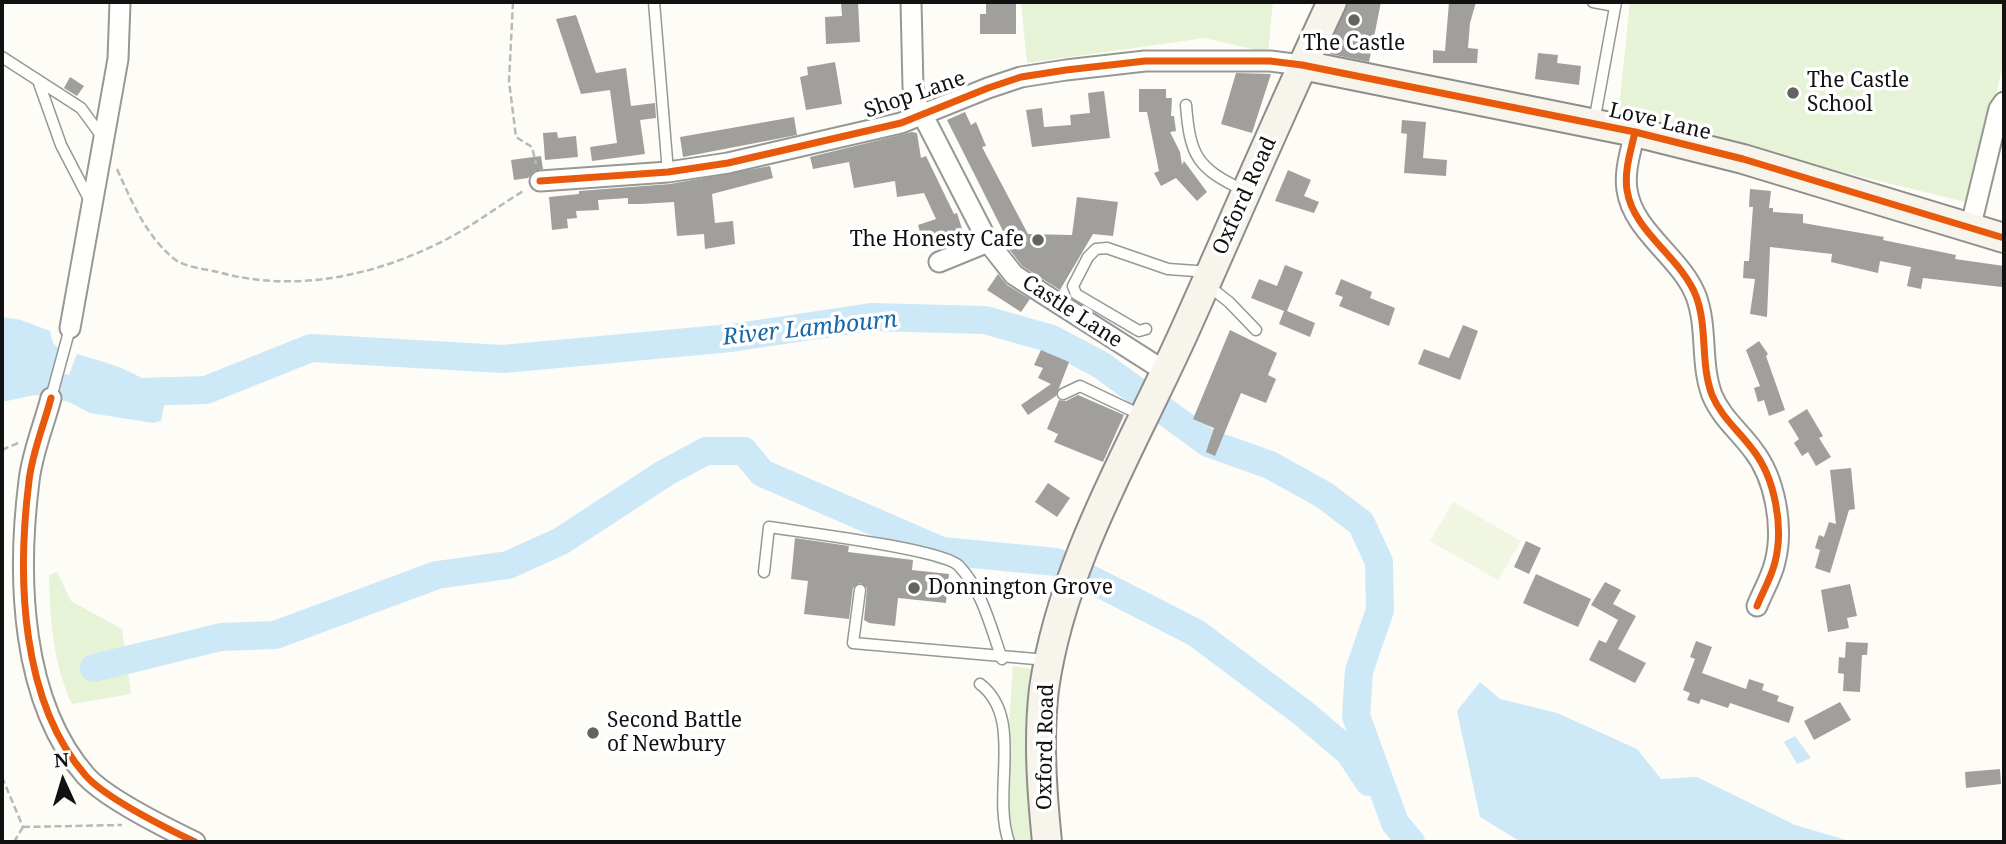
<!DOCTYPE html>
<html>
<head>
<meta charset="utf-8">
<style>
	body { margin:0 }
	#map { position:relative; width:2006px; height:844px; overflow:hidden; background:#fdfcf7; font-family:"Noto Serif",serif }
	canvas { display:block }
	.frame { position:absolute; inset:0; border:4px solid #111; pointer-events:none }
	.north { position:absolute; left:28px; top:746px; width:70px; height:70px; -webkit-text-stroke:5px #fff; paint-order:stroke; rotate:356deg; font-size:19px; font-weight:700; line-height:28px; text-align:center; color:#111 }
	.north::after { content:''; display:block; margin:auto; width:24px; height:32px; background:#111; clip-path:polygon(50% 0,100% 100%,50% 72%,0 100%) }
</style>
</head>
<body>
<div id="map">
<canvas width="2006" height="844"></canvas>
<div class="frame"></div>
<div class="north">N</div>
</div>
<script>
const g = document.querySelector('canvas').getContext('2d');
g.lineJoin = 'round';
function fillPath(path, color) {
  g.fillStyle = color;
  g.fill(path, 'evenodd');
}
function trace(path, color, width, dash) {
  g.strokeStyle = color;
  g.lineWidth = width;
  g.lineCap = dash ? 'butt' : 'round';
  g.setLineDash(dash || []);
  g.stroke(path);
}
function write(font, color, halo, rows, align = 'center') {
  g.font = font + ' "Noto Serif",serif';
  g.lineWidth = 7;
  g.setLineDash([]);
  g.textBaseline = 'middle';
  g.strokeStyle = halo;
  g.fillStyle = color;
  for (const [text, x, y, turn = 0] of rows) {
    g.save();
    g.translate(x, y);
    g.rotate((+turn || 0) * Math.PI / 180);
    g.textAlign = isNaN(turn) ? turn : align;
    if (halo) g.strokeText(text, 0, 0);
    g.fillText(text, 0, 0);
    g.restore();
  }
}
const green = new Path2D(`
	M1021,2H1273L1268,53L1205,38L1027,63Z
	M1630,2H2004V61L1970,203L1618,118Z
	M57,572L71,601L122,629L131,694L72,704C53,664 50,618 49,575Z
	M1013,666L1037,670V842H1013L1005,785Z`);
const pitch = new Path2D(`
	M1453,502L1521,541L1498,580L1430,541Z`);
const water = new Path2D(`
	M2,317L21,320L50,331L53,343L61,351L54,372L69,375L77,354C110,364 143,371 165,399L161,421L153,423L90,413L69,402L35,395L2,402Z
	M1480,682L1500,699L1557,713L1637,749L1661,779L1697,777L1795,825L1853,842H1521L1480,817L1457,711Z
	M1795,736L1811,758L1797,764L1784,742Z`);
const river = new Path2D(`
	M121,389L141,392L206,390L311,348L503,359L731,338L871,317L985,320L1052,339L1101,365L1208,443L1270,465L1324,495L1361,523L1379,562L1380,610L1359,671L1356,716L1395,823L1411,842
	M94,668L221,637L275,635L437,575L508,565L561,541L665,473L706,451H744L762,473L942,551L1056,562L1118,593L1196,633L1303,713L1349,752L1369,782`);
const building = new Path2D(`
	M841,2H858L860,42L826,44L825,17L842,16Z
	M1348,2H1381L1369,62L1330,54L1328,49Z
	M1449,2H1476L1470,23L1468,48L1478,49L1477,63H1433V50L1445,51Z
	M986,3H1016V34H980V14H986Z
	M576,15L596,73L626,68L631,106L655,103L656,118L640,120L645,154L592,161L590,147L617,143L610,90L581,94L556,19Z
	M1538,53L1558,55L1557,63L1581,66L1579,85L1535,79Z
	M835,62L842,104L806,110L800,77L808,75L807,67Z
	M1236,73L1271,74L1252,133L1221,124Z
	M70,77L84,86L77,96L64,88Z
	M1139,89H1166V98H1172L1171,116H1174L1176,131L1170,132L1180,152L1182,165L1184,161L1207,192L1197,201L1176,178L1161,186L1154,173L1159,171L1147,112H1139Z
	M1104,91L1110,138L1032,147L1026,110L1042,108L1044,127L1071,125L1070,115L1090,113L1088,93Z
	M965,112L971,125L976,122L986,146L982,147L1028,234L1072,235L1077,197L1118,202L1113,236L1093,234L1060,290L1022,266L1003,241L1007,239L947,120Z
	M794,117L797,135L683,157L680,137Z
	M1402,120L1426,122L1423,158L1447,160L1446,176L1404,173L1407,134L1401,133Z
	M557,132L558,138L576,136L578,157L545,160L543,133Z
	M912,132L917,133L921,158L926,156L954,214L957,213L964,235L924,247L918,225L936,219L924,193L897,197L895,181L854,188L849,162L813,169L810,157Z
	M541,156L543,169L534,171L528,178L514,180L511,160Z
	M770,166L773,178L712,194L715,223L733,221L735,244L705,249L704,234L677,236L674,202L641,204H628V198L598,200L599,210L576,211L577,218L567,219L568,228L552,230L549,197L579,194V191L670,184Z
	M1288,170L1311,180L1304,196L1319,202L1314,213L1275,201Z
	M1750,189L1771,191L1769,208H1773V212L1803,214V223L1884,237L1883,240L1956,255L1955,259L2004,266L2002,287L1923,278L1921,289L1907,286L1911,267L1880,261L1878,273L1831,262L1832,254L1770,247L1767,317L1750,314L1755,279L1743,278L1744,261H1749L1753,207H1749Z
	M1285,265L1303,272L1287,311L1315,323L1310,337L1279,324L1284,311L1251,298L1259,279L1277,286Z
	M998,274L1007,285L1030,299L1021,312L987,290Z
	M1341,279L1372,292L1370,298L1395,308L1389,326L1339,306L1343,297L1335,294Z
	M1463,325L1478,331L1460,380L1418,364L1424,349L1449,358Z
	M1230,330L1277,353L1268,375L1276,379L1266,403L1241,393L1215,456L1206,452L1214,428L1193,419Z
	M1759,341L1768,354L1766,356L1785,410L1769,416L1764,400L1758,402L1754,388L1760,386L1746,350Z
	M1041,350L1069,362L1056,396L1028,415L1021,405L1051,384L1038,378L1043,368L1034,365Z
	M1078,395L1124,415L1103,462L1054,442L1058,434L1047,429L1059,400L1066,401Z
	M1807,409L1823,436L1819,438L1831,457L1816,466L1808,452L1802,456L1794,443L1799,439L1788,421Z
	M1851,468L1855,509L1849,510L1830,573L1815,568L1820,550L1815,548L1819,535L1824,537L1829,522L1836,524L1830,470Z
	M1048,483L1070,498L1057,517L1035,502Z
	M795,538L849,546L848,552L913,560L912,570L949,574L946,603L898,598L895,626L869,623L864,620L867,588L860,583L853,588L849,619L804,614L808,581L791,579Z
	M1526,541L1541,548L1529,574L1514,567Z
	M1536,574L1591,599L1578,627L1523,603Z
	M1605,582L1621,590L1613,604L1636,616L1618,649L1646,663L1635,683L1589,660L1599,640L1606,643L1618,620L1591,605Z
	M1850,584L1857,616L1847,618L1849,628L1828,632L1821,590Z
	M1696,641L1712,647L1702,673L1746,689L1749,679L1764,684L1762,690L1779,696L1777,701L1794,707L1789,723L1730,703L1728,708L1701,699L1699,704L1687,700L1690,693L1683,690L1695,659L1690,657Z
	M1846,642L1868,643L1867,655H1862L1860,692L1843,691L1844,674L1838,673L1839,657L1845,658Z
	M1840,702L1851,720L1814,740L1804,721Z
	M2000,769L2001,784L1966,788L1965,772Z`);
const path = new Path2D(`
	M513,2L509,81L516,137L532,147L536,164
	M117,169C132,202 145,234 173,258C183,267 205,269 218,272C296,294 379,275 449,238C475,224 500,205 525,190
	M2,450L18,443
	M2,777L23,827
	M23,827L122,825
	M14,842L23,827`);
const lane = new Path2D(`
	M654,2L668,172
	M1593,2L1615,6
	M2,57L81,108L103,138
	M39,83L61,145L90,201
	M1186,105C1190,156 1197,168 1243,190
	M1594,122L1616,2
	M1206,284L1229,302L1256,330
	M1146,329L1139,331L1076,294L1073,286L1088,257L1096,249L1107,248L1168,269L1210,272
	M1063,394L1080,386L1141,415
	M51,398L70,328
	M764,572L769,527C800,532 943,549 959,566C982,590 991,628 1002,659
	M860,590L853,643L1047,660
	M980,684C1025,718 991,792 1009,842`);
const street = new Path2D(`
	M911,2L913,87L916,102L988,242L1014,275L1166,372
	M1635,132C1631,150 1624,171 1627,190C1633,232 1681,257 1696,296C1708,328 1700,363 1712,395C1721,417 1739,431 1753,450C1775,478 1784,527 1775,562C1772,576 1763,591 1757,606
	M540,181L668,172L728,163L901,123L988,88L1021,77L1066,70L1145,61H1270L1302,65
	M1970,229L1999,109L2004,102
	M939,262L988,242
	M70,328L118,59L120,2
	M51,398C44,425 32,453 29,481C17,576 20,701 86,776C106,798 168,829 195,842`);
const secondary = new Path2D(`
	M1302,65L1635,132L1743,159L2004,238
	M1047,842C1042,792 1038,739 1044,689C1062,562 1133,446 1185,330C1234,221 1281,110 1332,2`);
const cycleway = new Path2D(`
	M1635,132C1631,150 1624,171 1627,190C1633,232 1681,257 1696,296C1708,328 1700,363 1712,395C1721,417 1739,431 1753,450C1775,478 1784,527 1775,562C1772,576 1763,591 1757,606
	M540,181L668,172L728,163L901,123L988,88L1021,77L1066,70L1145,61H1270L1302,65L1635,132L1743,159L2004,238
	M51,398C44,425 32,453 29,481C17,576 20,701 86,776C106,798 168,829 195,842`);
const markers = [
	[1354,20,7,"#646362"],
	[1793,93,7,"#646362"],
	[1038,240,7,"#646362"],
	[914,588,7,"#646362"],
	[593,733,7,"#646362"]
];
const poiNames = [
	["The Castle",1354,44,"center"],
	["The Castle",1807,81],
	["School",1807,105],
	["The Honesty Cafe",1024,240,"right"],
	["Donnington Grove",928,588],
	["Second Battle",607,721],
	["of Newbury",607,745]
];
const streetNames = [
	["Shop Lane",915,95,-19],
	["Love Lane",1660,122,13],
	["Oxford Road",1245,196,-66],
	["Castle Lane",1072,312,33],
	["Oxford Road",1046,747,-89]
];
const waterNames = [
	["River Lambourn",810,329,-6]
];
fillPath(green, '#e7f3d7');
fillPath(pitch, '#f0f6e1');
fillPath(water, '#cde8f7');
trace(river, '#cde8f7', 28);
fillPath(building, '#a19f9c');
trace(lane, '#979795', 13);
trace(street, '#979795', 23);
trace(secondary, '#8e8d8b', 32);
trace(path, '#b9b9b8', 2.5, [7, 3.5]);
trace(lane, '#fffffe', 10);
trace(street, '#fffffe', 19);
trace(secondary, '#f6f4eb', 28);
trace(cycleway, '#e8590c', 7);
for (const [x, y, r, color] of markers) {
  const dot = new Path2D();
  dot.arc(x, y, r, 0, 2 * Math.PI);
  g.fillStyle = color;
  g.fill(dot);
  trace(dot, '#fff', 2.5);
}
write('21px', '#111', '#fff', poiNames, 'left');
write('21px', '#111', '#fff', streetNames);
write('italic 23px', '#1768a6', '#fff', waterNames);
</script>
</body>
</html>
